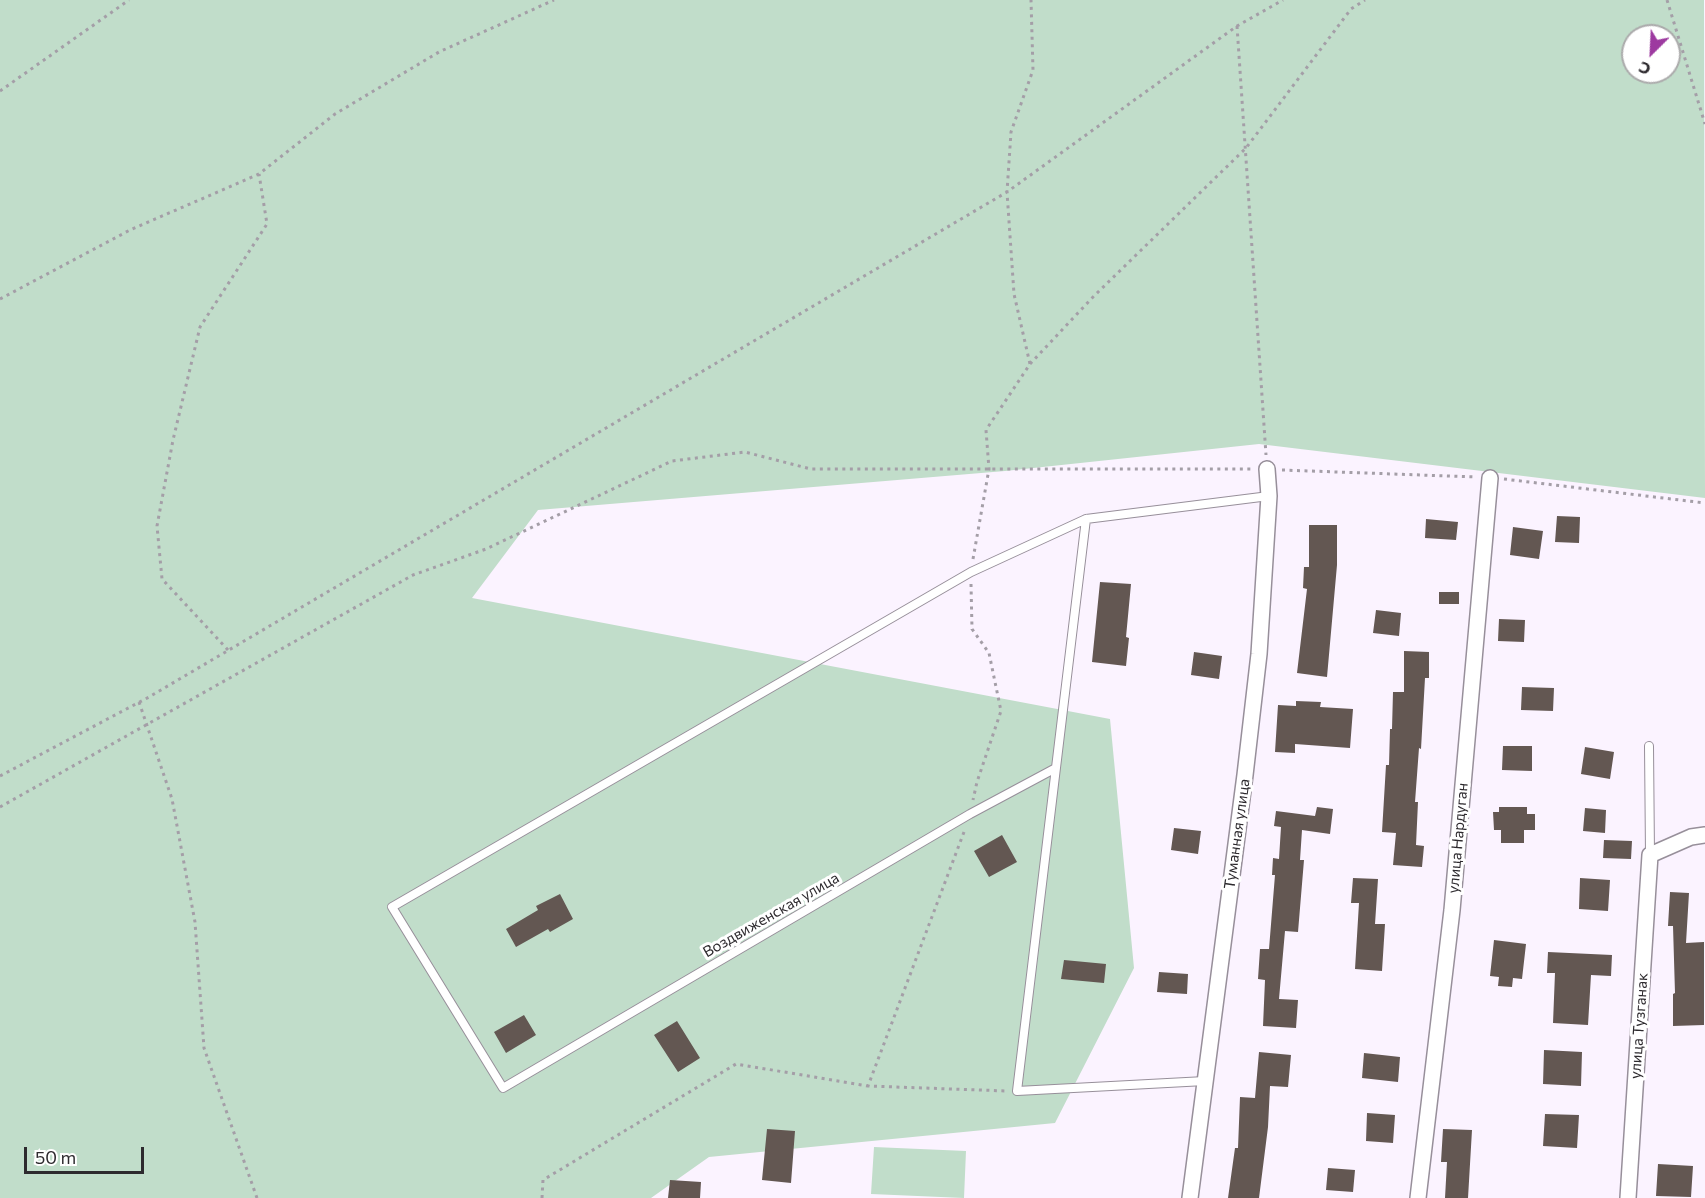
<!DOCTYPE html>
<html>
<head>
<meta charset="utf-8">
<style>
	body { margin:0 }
	#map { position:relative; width:1705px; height:1198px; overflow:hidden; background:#fbf3ff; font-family:Commissioner,sans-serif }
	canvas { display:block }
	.north { position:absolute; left:1621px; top:24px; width:60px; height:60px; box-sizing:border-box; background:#fff; border:2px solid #abaaab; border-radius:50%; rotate:204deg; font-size:16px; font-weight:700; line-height:24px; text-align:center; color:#2d2a2e }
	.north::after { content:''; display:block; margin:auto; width:21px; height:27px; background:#9d3aa0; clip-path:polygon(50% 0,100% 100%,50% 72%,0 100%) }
	.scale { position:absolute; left:24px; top:1147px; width:120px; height:27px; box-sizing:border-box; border:3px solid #2d2a2e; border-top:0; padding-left:8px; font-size:18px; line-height:21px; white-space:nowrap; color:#2d2a2e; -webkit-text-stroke:4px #fff; paint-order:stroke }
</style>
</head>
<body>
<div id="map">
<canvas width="1705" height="1198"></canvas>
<div class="north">С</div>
<div class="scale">50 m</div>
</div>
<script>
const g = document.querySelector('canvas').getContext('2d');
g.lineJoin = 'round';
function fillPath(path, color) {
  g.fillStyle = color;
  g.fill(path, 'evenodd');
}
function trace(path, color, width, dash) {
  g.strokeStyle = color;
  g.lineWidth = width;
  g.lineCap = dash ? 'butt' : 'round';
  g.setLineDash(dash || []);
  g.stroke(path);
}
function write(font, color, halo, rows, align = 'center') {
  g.font = font + ' Commissioner,sans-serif';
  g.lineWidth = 6;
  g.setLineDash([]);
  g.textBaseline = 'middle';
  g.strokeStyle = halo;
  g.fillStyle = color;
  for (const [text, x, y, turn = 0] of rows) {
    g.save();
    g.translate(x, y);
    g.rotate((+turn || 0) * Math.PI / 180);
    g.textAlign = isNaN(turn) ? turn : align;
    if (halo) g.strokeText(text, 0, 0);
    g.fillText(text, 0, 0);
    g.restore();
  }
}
const green = new Path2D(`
	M0,0H1704L1705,498L1259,444L1005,471L538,510L472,598L1110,719L1134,968L1055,1123L709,1157L651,1198H0ZM1633,36H1669V72H1633Z
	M874,1147L966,1151L964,1198L871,1194Z`);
const building = new Path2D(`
	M1557,516L1580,517L1579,543L1555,542Z
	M1426,519L1458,522L1456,540L1425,538Z
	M1309,525H1337V565L1327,677L1297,673L1307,589L1303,588L1304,567H1309Z
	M1513,527L1543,531L1539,559L1510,555Z
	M1100,582L1131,584L1126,637L1129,638L1126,666L1092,662Z
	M1439,592H1459V604H1439Z
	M1376,610L1401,613L1399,636L1373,633Z
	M1499,619L1525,620L1524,642L1498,641Z
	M1404,651L1429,652V678H1425L1421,749L1419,748L1415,802H1418L1416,845L1424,846L1422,867L1393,865L1396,833L1382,832L1386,765H1389L1390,729H1392L1393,692H1404Z
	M1194,652L1222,656L1219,679L1191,675Z
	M1522,687L1554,688L1553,711L1521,710Z
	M1296,701L1321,702L1320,707L1353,709L1350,748L1295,744V753L1275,752L1278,705L1296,706Z
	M1503,746H1532V771L1502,770Z
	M1585,747L1614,752L1610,779L1581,774Z
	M1317,807L1333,809L1330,834L1302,830L1300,860H1304L1298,932L1285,931L1279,999L1298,1000L1296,1028L1263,1026L1265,980L1258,979L1260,949H1269L1275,875H1272L1273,858L1279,859L1281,827L1274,826L1276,811L1315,816Z
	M1499,807H1527V814H1535V830H1524V843H1501V830H1494L1493,812H1499Z
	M1585,808L1606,810L1605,833L1583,831Z
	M1174,828L1201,831L1198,854L1171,850Z
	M1002,835L1017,862L989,877L974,851Z
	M1604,840L1632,841L1631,859L1603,858Z
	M1353,878L1378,879L1375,924H1385L1382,971L1355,969L1359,903H1351Z
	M1580,878L1610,880L1608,911L1579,909Z
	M1670,892L1689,893L1686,943L1704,942V1025L1673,1026V994L1675,993L1673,926H1668Z
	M560,894L573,919L550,932L548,929L516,947L506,929L538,910L536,906Z
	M1494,940L1526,944L1522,979L1513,978L1512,987L1498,986L1499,977L1490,976Z
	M1548,952L1612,955L1611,976L1591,975L1588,1025L1553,1023L1555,973H1547Z
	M1064,960L1106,964L1104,983L1061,979Z
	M1159,972L1188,974L1187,994L1157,992Z
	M524,1015L536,1035L506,1053L494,1032Z
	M677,1021L700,1058L678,1072L654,1035Z
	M1544,1050L1582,1052L1581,1086L1543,1084Z
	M1259,1052L1291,1055L1288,1087L1270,1086L1268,1127L1259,1198H1228L1235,1148H1238L1240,1097L1255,1098Z
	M1364,1053L1400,1057L1398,1082L1362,1078Z
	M1367,1113L1395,1115L1393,1143L1366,1141Z
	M1545,1114L1579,1115L1577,1148L1543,1146Z
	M767,1129L795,1131L791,1183L762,1180Z
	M1443,1129L1472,1130L1468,1198H1445L1447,1162H1441Z
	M1658,1164L1693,1166L1691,1197L1656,1196Z
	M1328,1168L1355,1170L1353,1192L1326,1190Z
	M670,1180L701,1182L700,1198H668Z`);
const path = new Path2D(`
	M1667,0L1705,124
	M1237,26L1266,455
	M0,91L129,0
	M0,299L130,230L259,174L335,114L439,52L554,0
	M1030,364L1093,297L1246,148L1351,9L1365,0
	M1282,470L1476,477
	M1504,479L1705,503
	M973,559L989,469L986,430L1030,364L1014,294L1007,192L1011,132L1033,70L1031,0
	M971,584L972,629L989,653L1001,711L977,782L973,800
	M228,650L162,579L157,526L173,440L200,327L267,224L259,174
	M139,702L172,799L195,922L204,1048L257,1198
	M0,776L149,697L1007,192L1237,26L1283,0
	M0,807L413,575L486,549L672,461L745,452L811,469H1251
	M964,832L868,1086L1007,1091
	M542,1198L543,1180L736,1064L868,1086`);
const service = new Path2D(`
	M1649,746L1650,855
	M1054,769L970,814L503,1088L392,907L971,572L1086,519
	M1205,1081L1017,1091L1086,519L1269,496`);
const minor = new Path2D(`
	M1190,1198L1245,775L1259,654L1269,496L1267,469
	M1418,1198L1452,910L1490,478
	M1628,1198L1650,855L1691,837L1705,835`);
const streetNames = [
	["Туманная улица",1237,834,-82],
	["улица Нардуган",1458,838,-85],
	["Воздвиженская улица",771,915,-30],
	["улица Тузганак",1639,1026,-86]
];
fillPath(green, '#c1ddca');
fillPath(building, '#635752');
trace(service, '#978f9a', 10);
trace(minor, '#978f9a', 18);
trace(path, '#a49ea7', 3, [3, 4.5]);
trace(service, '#fff', 8);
trace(minor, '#fff', 15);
write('15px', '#2d2a2e', '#fff', streetNames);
</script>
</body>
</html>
